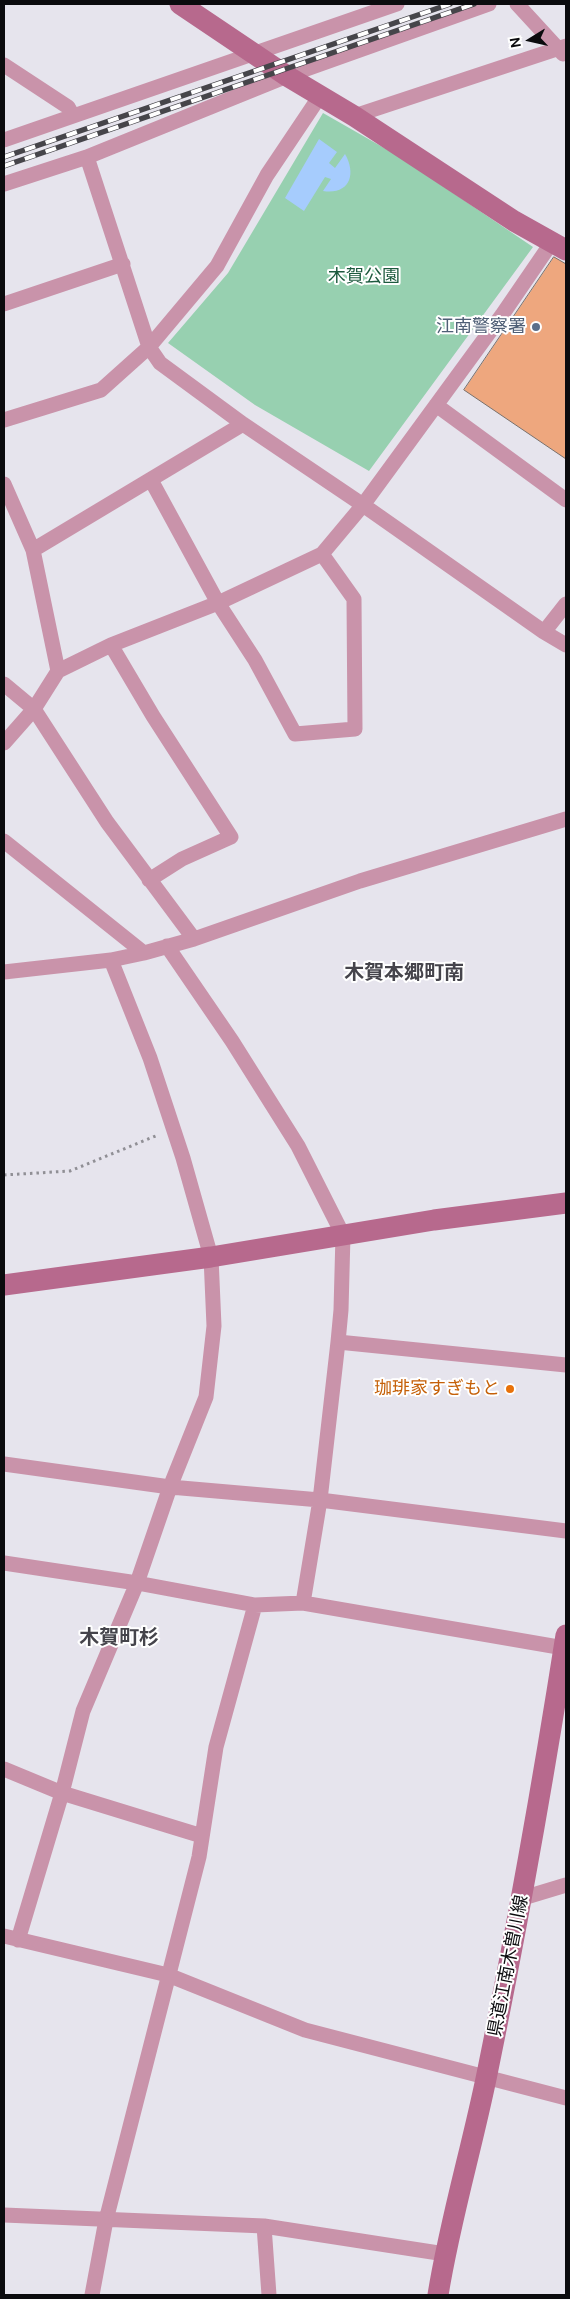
<!DOCTYPE html>
<html>
<head>
<meta charset="utf-8">
<style>
	body { margin:0 }
	#map { position:relative; width:570px; height:2299px; overflow:hidden; background:#e6e4ed; font-family:"DM Sans",sans-serif }
	canvas { display:block }
	.frame { position:absolute; inset:0; border:5px solid #0b0b0e; pointer-events:none }
	.north { position:absolute; left:505px; top:15px; width:50px; height:50px; -webkit-text-stroke:4px #fff; paint-order:stroke; rotate:260deg; font-size:14px; font-weight:700; line-height:20px; text-align:center; color:#0b0b0e }
	.north::after { content:''; display:block; margin:auto; width:18px; height:22px; background:#0b0b0e; clip-path:polygon(50% 0,100% 100%,50% 72%,0 100%) }
</style>
</head>
<body>
<div id="map">
<canvas width="570" height="2299"></canvas>
<div class="frame"></div>
<div class="north">N</div>
</div>
<script>
const g = document.querySelector('canvas').getContext('2d');
g.lineJoin = 'round';
function fillPath(path, color) {
  g.fillStyle = color;
  g.fill(path, 'evenodd');
}
function trace(path, color, width, dash) {
  g.strokeStyle = color;
  g.lineWidth = width;
  g.lineCap = dash ? 'butt' : 'round';
  g.setLineDash(dash || []);
  g.stroke(path);
}
function write(font, color, halo, rows, align = 'center') {
  g.font = font + ' "DM Sans","Noto Sans JP",sans-serif';
  g.lineWidth = 4;
  g.setLineDash([]);
  g.textBaseline = 'middle';
  g.strokeStyle = halo;
  g.fillStyle = color;
  for (const [text, x, y, turn = 0] of rows) {
    g.save();
    g.translate(x, y);
    g.rotate((+turn || 0) * Math.PI / 180);
    g.textAlign = isNaN(turn) ? turn : align;
    if (halo) g.strokeText(text, 0, 0);
    g.fillText(text, 0, 0);
    g.restore();
  }
}
const green = new Path2D(`
	M323,113L400,157L533,247L369,471L255,405L168,343L228,273Z`);
const water = new Path2D(`
	M319,139L337,152L329,163L335,168L345,154C357,175 349,195 323,191L331,179L325,177L304,211L285,198Z`);
const building = new Path2D(`
	M554,257L566,264V459L464,390Z`);
const path = new Path2D(`
	M4,1175L70,1171L158,1135`);
const street = new Path2D(`
	M517,4L563,54
	M4,65L68,107L73,116
	M354,116L566,46
	M4,140L397,4
	M87,157L149,347L160,363L243,424L363,505L544,632L566,604
	M4,184L87,157L287,76L489,4
	M4,304L123,264
	M436,405L566,500
	M4,420L101,390L149,347L217,266L267,175L320,96
	M151,480L218,603L255,660L295,734L355,729L354,599L322,554
	M4,484L33,550L58,671
	M33,550L243,424
	M544,632L566,645
	M111,645L153,716L231,837L182,859L149,880
	M4,684L34,709L107,822L194,939
	M4,743L34,709L58,671L111,645L218,603L322,554L363,505L502,315L552,242
	M4,841L144,953
	M167,946L232,1041L298,1146L343,1235L341,1310L338,1342L320,1500L303,1603
	M4,972L111,960L144,953L194,939L360,881L566,819
	M338,1342L566,1365
	M4,1464L170,1487L320,1500L566,1531
	M4,1563L137,1583L255,1605L303,1603L564,1648
	M4,1769L62,1793L202,1836
	M523,1898L566,1885
	M4,1936L168,1975L305,2030L566,2098
	M18,1940L62,1793L83,1711L137,1583L170,1487L206,1397L214,1326L211,1257L183,1158L150,1058L111,960
	M4,2215L264,2226L445,2254
	M264,2226L269,2295
	M92,2295L106,2220L199,1857L216,1747L255,1605`);
const secondary = new Path2D(`
	M180,4L287,76L354,116L514,221L566,250
	M4,1285L211,1257L434,1220L566,1203
	M438,2295C450,2220 472,2148 487,2074C517,1928 543,1782 566,1635`);
const rail = new Path2D(`
	M4,157L450,4
	M4,166L474,4`);
const markers = [
	[536,327,5,"#5c6f8a"],
	[510,1389,5,"#e8710a"]
];
const parkNames = [
	["木賀公園",364,277]
];
const serviceNames = [
	["江南警察署",526,327]
];
const foodNames = [
	["珈琲家すぎもと",500,1389]
];
const streetNames = [
	["県道江南木曽川線",509,1966,-79]
];
const quarterNames = [
	["木賀本郷町南",404,974],
	["木賀町杉",119,1639]
];
fillPath(green, '#97d0b0');
fillPath(water, '#a6ccfd');
fillPath(building, '#eea77e');
trace(building, '#78706c', 1);
trace(path, '#908f95', 3, [2.5, 4]);
trace(street, '#c993aa', 15);
trace(secondary, '#b7698d', 21);
trace(rail, '#46454a', 5.5);
trace(rail, '#fff', 4, [11]);
for (const [x, y, r, color] of markers) {
  const dot = new Path2D();
  dot.arc(x, y, r, 0, 2 * Math.PI);
  g.fillStyle = color;
  g.fill(dot);
  trace(dot, '#fff', 2);
}
write('18px', '#1d5a3e', '#fff', parkNames);
write('18px', '#4e5e75', '#fff', serviceNames, 'right');
write('18px', '#c56008', '#fff', foodNames, 'right');
write('18px', '#0b0b0e', '#fff', streetNames);
write('bold 20px', '#45444b', '#fff', quarterNames);
</script>
</body>
</html>
